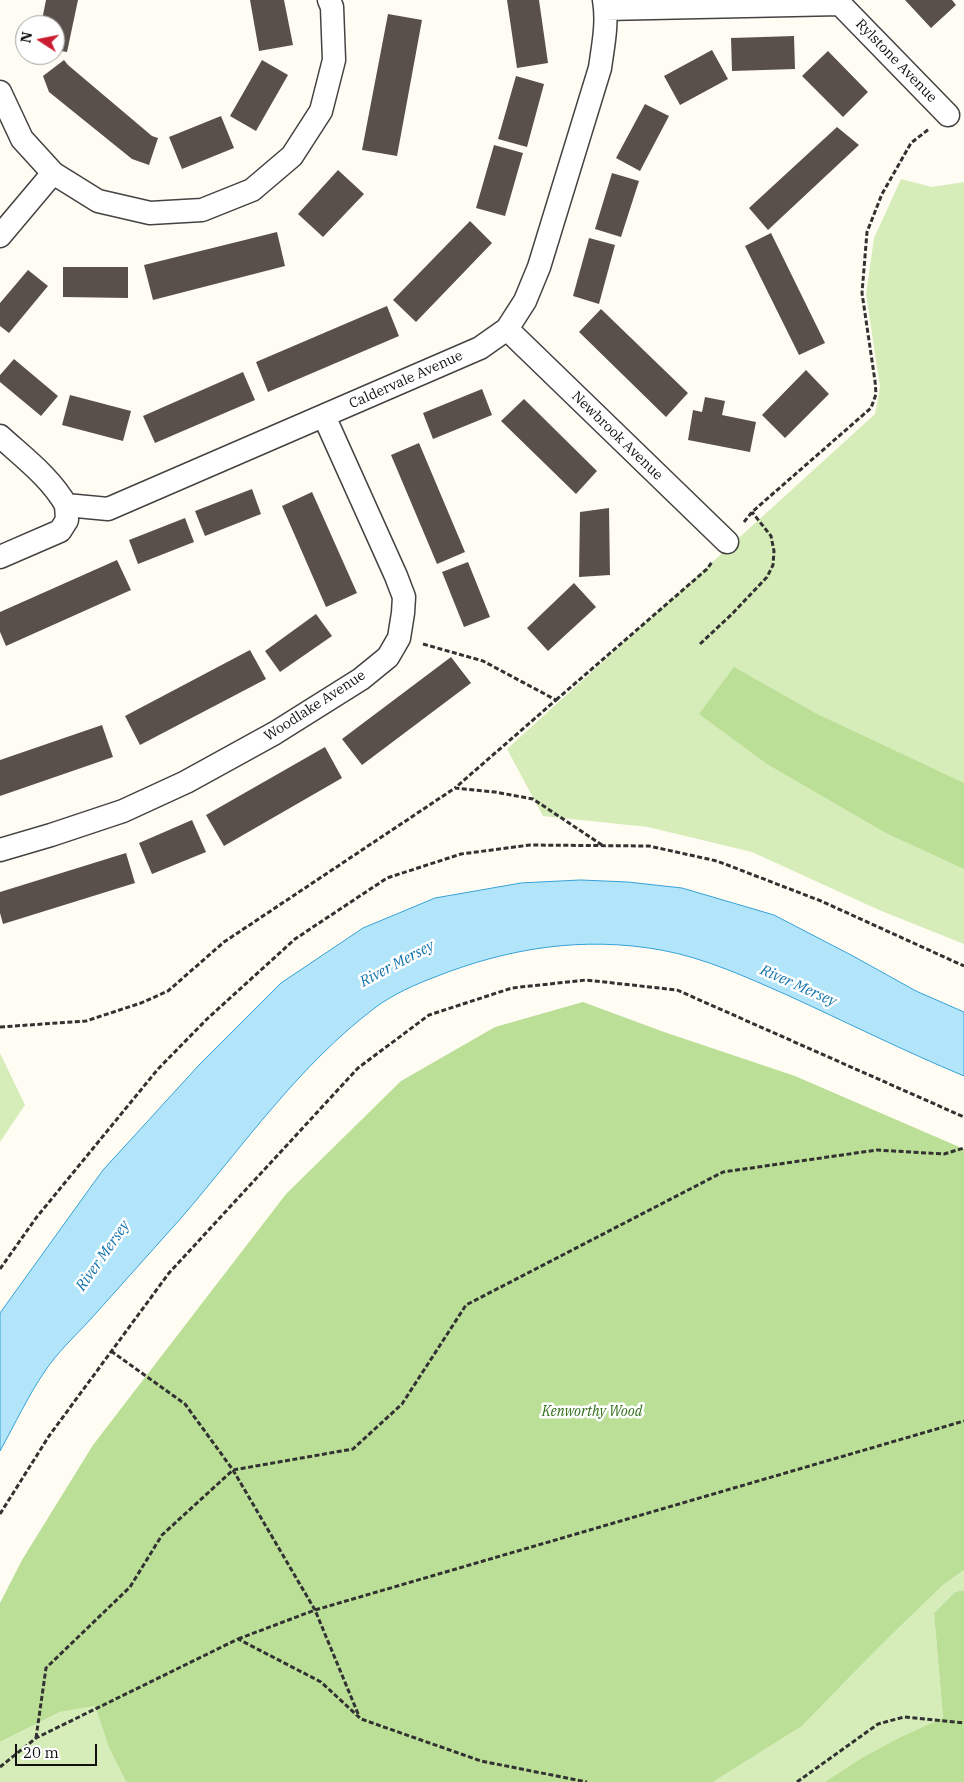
<!DOCTYPE html>
<html>
<head>
<meta charset="utf-8">
<style>
	body { margin:0 }
	#map { position:relative; width:964px; height:1782px; overflow:hidden; background:#fffcf3; font-family:"IBM Plex Serif",serif }
	canvas { display:block }
	.north { position:absolute; left:15px; top:15px; width:50px; height:50px; box-sizing:border-box; background:#fff; border:1px solid #9f9f9f; border-radius:50%; rotate:281deg; font-size:14px; font-weight:700; line-height:20px; text-align:center; color:#101010 }
	.north::after { content:''; display:block; margin:auto; width:18px; height:22px; background:#cb1d31; clip-path:polygon(50% 0,100% 100%,50% 72%,0 100%) }
	.scale { position:absolute; left:15px; top:1744px; width:82px; height:22px; box-sizing:border-box; border:2px solid #101010; border-top:0; padding-left:6px; font-size:15px; line-height:18px; white-space:nowrap; color:#101010; -webkit-text-stroke:4px #fff; paint-order:stroke }
</style>
</head>
<body>
<div id="map">
<canvas width="964" height="1782"></canvas>
<div class="north">N</div>
<div class="scale">20 m</div>
</div>
<script>
const g = document.querySelector('canvas').getContext('2d');
g.lineJoin = 'round';
function fillPath(path, color) {
  g.fillStyle = color;
  g.fill(path, 'evenodd');
}
function trace(path, color, width, dash) {
  g.strokeStyle = color;
  g.lineWidth = width;
  g.lineCap = dash ? 'butt' : 'round';
  g.setLineDash(dash || []);
  g.stroke(path);
}
function write(font, color, halo, rows, align = 'center') {
  g.font = font + ' "IBM Plex Serif",serif';
  g.lineWidth = 5;
  g.setLineDash([]);
  g.textBaseline = 'middle';
  g.strokeStyle = halo;
  g.fillStyle = color;
  for (const [text, x, y, turn = 0] of rows) {
    g.save();
    g.translate(x, y);
    g.rotate((+turn || 0) * Math.PI / 180);
    g.textAlign = isNaN(turn) ? turn : align;
    if (halo) g.strokeText(text, 0, 0);
    g.fillText(text, 0, 0);
    g.restore();
  }
}
const green = new Path2D(`
	M901,179L932,187L964,182V944L879,910L752,852L648,827L543,816L507,749L875,414L880,387L866,294L874,238Z
	M0,1053L25,1105L0,1142Z
	M964,1570V1590L955,1592L934,1613L943,1718L832,1782H713L802,1726L880,1646L943,1585Z
	M95,1706L109,1748L126,1782H0V1742L60,1712Z`);
const forest = new Path2D(`
	M734,667L817,714L964,783V869L886,833L767,764L699,714Z
	M583,1002L664,1032L795,1076L964,1149V1570L943,1585L880,1646L802,1726L713,1782H126L109,1748L95,1706L60,1712L0,1742V1603L22,1560L93,1445L286,1194L401,1081L495,1027Z
	M964,1590V1782H825L862,1758L899,1738L943,1718L934,1613L955,1592Z`);
const water = new Path2D(`
	M581,880L628,882L682,888L774,915L853,956L916,991L964,1012V1076C904,1051 846,1022 787,995C746,977 705,958 661,950C583,936 508,948 435,977C414,985 394,994 376,1007C299,1065 244,1145 182,1217C151,1252 120,1286 89,1321C74,1337 57,1353 45,1371C28,1396 15,1424 0,1451V1313L103,1170L199,1065L281,983L363,928L435,898L521,883Z`);
const building = new Path2D(`
	M46,0H78L67,52L55,50V25H41Z
	M250,0H284L293,45L259,51Z
	M507,0H539L548,63L517,68Z
	M905,0H952L956,5L931,28Z
	M388,14L422,20L397,156L362,150Z
	M794,36L795,69L732,71L731,38Z
	M712,50L728,79L680,105L664,76Z
	M828,51L868,92L843,117L802,76Z
	M64,60L68,65L152,136L158,138L149,165L132,159L49,92L43,76Z
	M262,60L288,75L256,131L230,116Z
	M516,76L544,84L527,147L498,139Z
	M645,104L669,116L640,171L616,158Z
	M221,116L234,148L182,169L169,137Z
	M837,127L859,145L768,230L749,208Z
	M494,145L523,153L505,216L476,208Z
	M338,170L364,194L323,237L298,214Z
	M612,173L639,181L621,237L595,229Z
	M470,221L492,243L416,322L393,300Z
	M277,232L285,266L153,300L144,265Z
	M771,233L825,343L799,355L745,246Z
	M589,238L615,245L599,304L573,296Z
	M63,267H128V298L63,297Z
	M28,270L48,286L9,333L0,326V303Z
	M387,306L399,336L268,392L256,362Z
	M601,309L688,393L666,417L579,332Z
	M14,359L58,396L41,416L0,382V375Z
	M806,370L829,394L785,438L762,415Z
	M243,372L255,400L155,443L143,416Z
	M482,389L492,415L433,439L423,413Z
	M70,395L131,411L123,441L62,425Z
	M705,397L725,401L722,415L756,422L750,452L688,440L693,410L702,412Z
	M524,399L597,471L576,494L501,421Z
	M419,443L465,552L437,564L391,455Z
	M252,489L261,514L205,536L195,511Z
	M312,492L357,593L326,607L282,506Z
	M609,508L610,575L579,577L580,512Z
	M185,518L194,542L138,564L129,540Z
	M117,560L131,590L6,646L0,632V612Z
	M468,562L490,617L464,627L442,572Z
	M574,583L596,607L548,651L527,628Z
	M316,614L332,636L280,672L265,651Z
	M250,650L266,679L140,745L125,716Z
	M451,657L471,683L362,765L342,739Z
	M102,725L113,757L0,796V760Z
	M325,747L342,778L224,846L206,815Z
	M192,820L206,852L152,874L139,843Z
	M126,853L135,883L3,924L0,913V892Z`);
const path = new Path2D(`
	M744,522L752,512L871,408L876,394L875,381L862,293L867,232L882,194L911,143L929,129
	M423,644L483,661L556,700L455,788
	M700,644L732,614L767,577L773,565L774,551L771,536L752,512
	M556,700L707,569L712,562
	M0,1027L86,1021L141,1003L168,991L224,942L455,788L495,792L533,799L602,845
	M0,1269L36,1218L158,1069L207,1019L295,939L387,878L461,854L530,845L649,846L717,861L821,901L964,966
	M111,1351L185,1404L233,1470L315,1610L359,1716
	M0,1514L49,1436L169,1273L358,1068L429,1015L512,988L586,980L677,990L964,1117
	M238,1639L315,1610L964,1421
	M36,1738L46,1668L130,1587L162,1535L233,1470L353,1449L402,1404L466,1305L723,1172L877,1150L944,1154L964,1148
	M0,1767L36,1738L238,1639L321,1682L361,1719L481,1761L587,1782
	M797,1782L878,1724L904,1717L964,1723`);
const minor = new Path2D(`
	M605,9L840,4L948,115
	M0,92L22,139L53,173L98,201L150,213L202,210L252,190L292,156L321,111L334,60L332,7L329,0
	M0,236L53,173
	M507,329L727,542
	M0,436C24,458 50,477 66,505
	M0,557L60,531L67,520L66,505L108,509L480,348L507,329L525,301L539,267L600,68C603,46 608,23 604,0
	M0,850L51,835L123,811L186,782L275,733L361,679L388,657L399,638L403,613L404,597L396,576L324,416`);
const streetNames = [
	["Rylstone Avenue",896,61,46],
	["Caldervale Avenue",406,380,-24],
	["Newbrook Avenue",617,436,44],
	["Woodlake Avenue",315,706,-33]
];
const parkNames = [
	["Kenworthy Wood",592,1412]
];
const waterNames = [
	["River Mersey",397,964,-28],
	["River Mersey",798,986,24],
	["River Mersey",103,1256,-55]
];
fillPath(green, '#d7edb9');
fillPath(forest, '#bcdf97');
fillPath(water, '#b3e5fa');
trace(water, '#35a1d7', 1);
fillPath(building, '#5a504b');
trace(minor, '#434343', 25);
trace(path, '#323232', 3, [5, 2.5]);
trace(minor, '#fff', 22);
write('14px', '#101010', '#fff', streetNames);
write('italic 14px', '#316e1a', '#fff', parkNames);
write('italic 15px', '#0f72ac', '#fff', waterNames);
</script>
</body>
</html>
